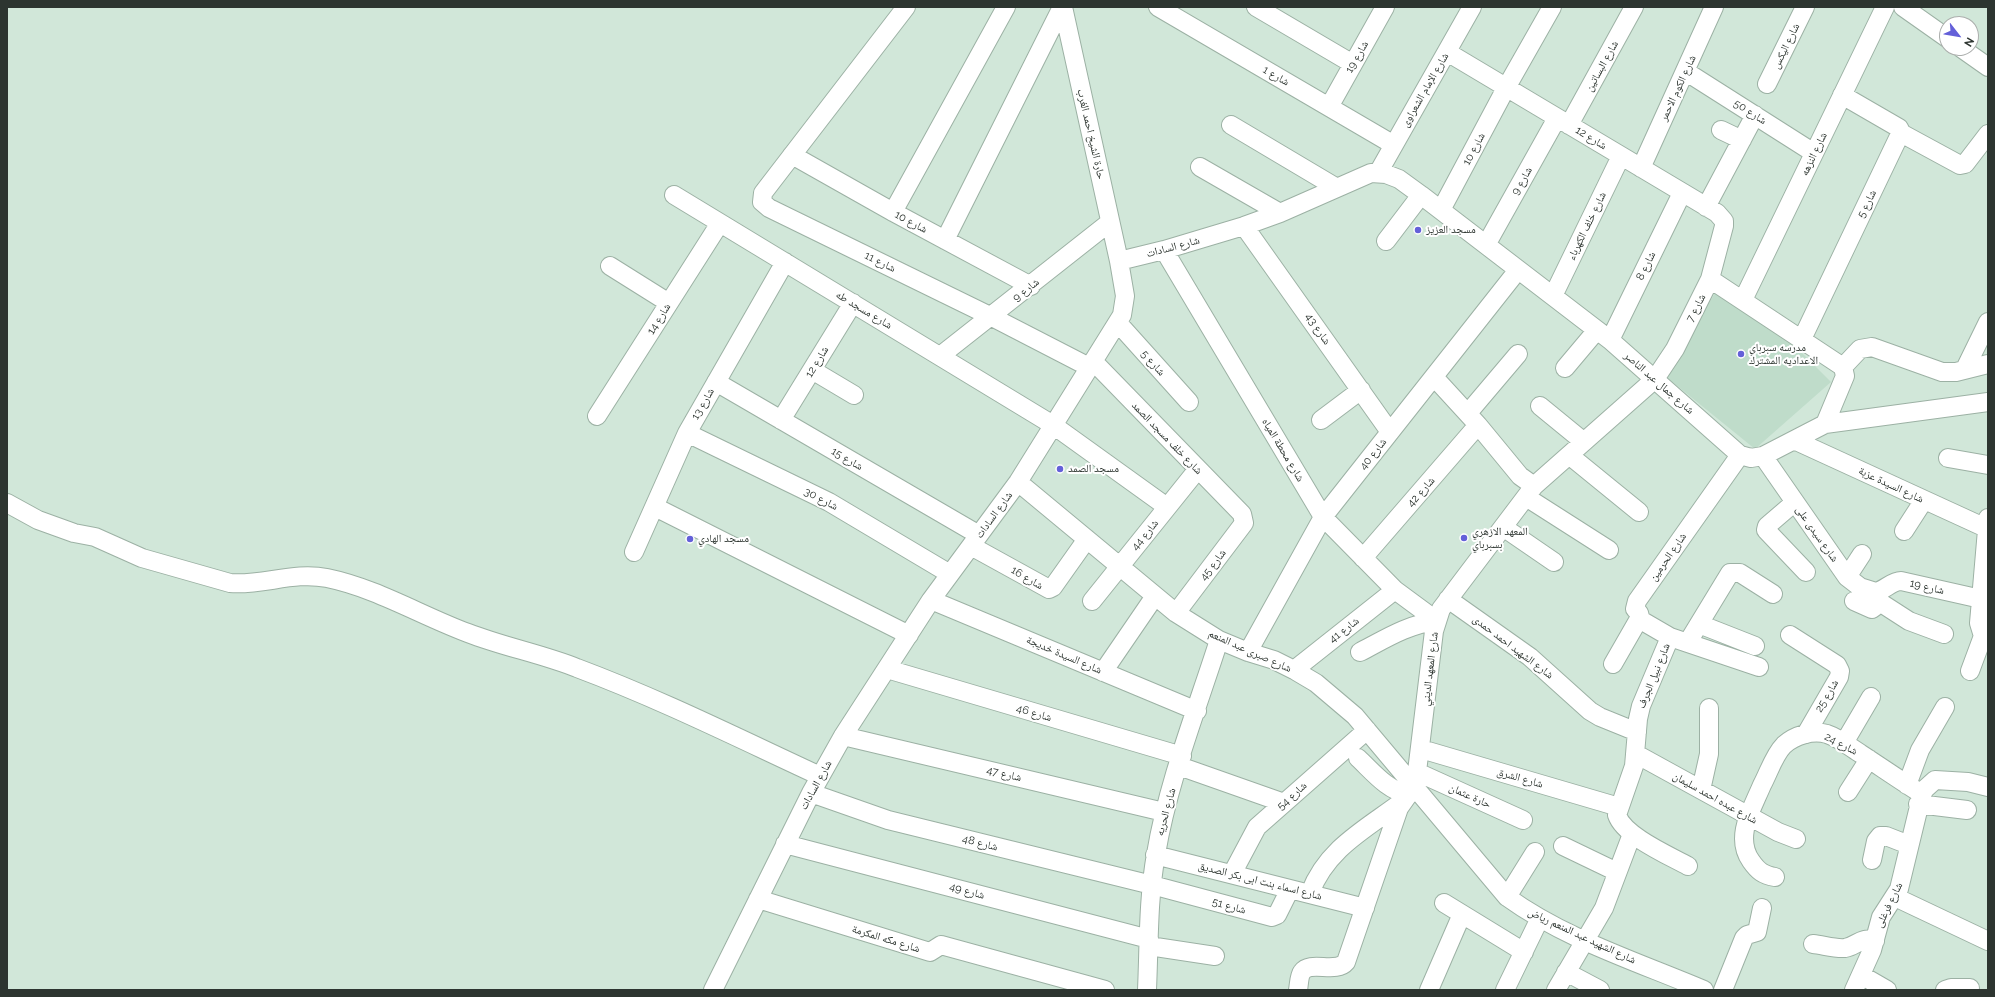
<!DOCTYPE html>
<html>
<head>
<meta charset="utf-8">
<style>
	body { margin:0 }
	#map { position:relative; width:1995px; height:997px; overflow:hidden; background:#d1e7d9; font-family:Raleway,sans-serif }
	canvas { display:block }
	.frame { position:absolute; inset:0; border:8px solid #2d3530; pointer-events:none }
	.north { position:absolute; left:1939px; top:16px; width:40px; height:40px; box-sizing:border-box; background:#fff; border:1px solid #abaeac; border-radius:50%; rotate:121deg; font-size:11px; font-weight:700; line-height:16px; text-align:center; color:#2d3530 }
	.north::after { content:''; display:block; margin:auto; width:14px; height:18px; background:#6460d9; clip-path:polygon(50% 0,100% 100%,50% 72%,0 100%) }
</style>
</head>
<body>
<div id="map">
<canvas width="1995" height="997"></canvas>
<div class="frame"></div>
<div class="north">N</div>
</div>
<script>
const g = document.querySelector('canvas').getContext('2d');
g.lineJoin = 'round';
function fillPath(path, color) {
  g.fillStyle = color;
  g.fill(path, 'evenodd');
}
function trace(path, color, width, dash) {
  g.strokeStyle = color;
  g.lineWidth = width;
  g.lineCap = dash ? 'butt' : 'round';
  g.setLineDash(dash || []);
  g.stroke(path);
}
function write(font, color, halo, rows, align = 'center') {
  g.font = font + ' Raleway,"Noto Naskh Arabic",sans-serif';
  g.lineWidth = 4;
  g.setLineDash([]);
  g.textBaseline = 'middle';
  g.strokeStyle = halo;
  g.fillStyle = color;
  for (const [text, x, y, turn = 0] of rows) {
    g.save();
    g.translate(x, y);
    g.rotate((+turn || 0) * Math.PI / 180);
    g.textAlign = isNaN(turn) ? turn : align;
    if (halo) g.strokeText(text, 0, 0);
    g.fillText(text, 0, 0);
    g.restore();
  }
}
const built = new Path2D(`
	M1718,288L1781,332L1831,382L1755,449L1665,376Z`);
const minor = new Path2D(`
	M906,7L763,193L762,202L769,208L992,317L1089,367
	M1158,7L1394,145
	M1256,7L1353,64
	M1903,7L1947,38
	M1961,48L1988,67
	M1685,71L1814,153
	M1767,84L1805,7
	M1329,107L1385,7
	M1231,125L1337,188
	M1569,125L1634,7
	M1721,130L1742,140
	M1901,133L1960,165L1965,164L1988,134
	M792,155L893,212L1031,286
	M1200,167L1280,213
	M1641,168L1714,7
	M1378,173L1472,7
	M674,195L1053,425L1167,507
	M1706,207L1755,115
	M1441,210L1506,88L1552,7
	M893,212L1006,7
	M1244,226L1390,432
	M945,240L1062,7
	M1386,241L1421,195
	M1486,245L1557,118
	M1164,250L1323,517L1395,590L1437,621
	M1119,261L1164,250L1244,226L1280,213L1371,173L1386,174L1399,179L1421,195L1610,340L1740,455L1751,458L1763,456L1825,424L1988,402
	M610,266L669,303
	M1710,279L1843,367L1845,376L1825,424
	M1553,296L1621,156
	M1743,300L1885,7
	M1118,323L1189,402
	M1802,339L1901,132L1899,128L1842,95
	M1610,340L1682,193
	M940,356L1110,222
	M1093,361L1242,514L1244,523L1241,527L1176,613
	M1843,367L1860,349L1872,347L1942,372H1956L1988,364
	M1565,368L1597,330
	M1965,369L1988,322
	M812,370L854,395
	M1434,377L1478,425L1520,476L1534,486
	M716,382L979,535
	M1540,406L1584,442
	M1468,413L1518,354
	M597,416L720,223
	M781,420L853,303
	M1321,420L1361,390
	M687,433L829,502L950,574
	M1794,440L1988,529
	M1569,455L1639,512
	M1763,456L1847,577L1860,587L1876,592C1885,590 1892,581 1901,581L1981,599
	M1948,458L1988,465
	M1018,482L1176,613L1219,640L1248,652L1274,660L1294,670L1316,683L1355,716L1507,897C1565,939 1638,962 1704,990
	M1526,497L1609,550
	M1795,502L1767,526L1766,530L1806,572
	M7,503L38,520L74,533L95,537L142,558L230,583C262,586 294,571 327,578C376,588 422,616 468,633C504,647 542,654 577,668C660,699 740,739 820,776
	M655,507L909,635
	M1988,518L1979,623L1983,636L1988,640
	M1503,527L1554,562
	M1904,531L1924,500
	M971,546L1049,589L1053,587L1087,539
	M634,552L687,433L785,262
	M1363,558L1478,425
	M1847,577L1862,554
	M1448,599L1530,657L1590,711L1600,717L1637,732
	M931,600L1197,711
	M1092,601L1198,469
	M1854,601L1872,609C1879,605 1878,599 1876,592
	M1878,601L1909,621L1944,634
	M1639,619L1670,637L1759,667
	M1699,624L1755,646
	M1790,635L1837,665L1840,671L1839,677L1806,734
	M1670,637L1641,706L1638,719L1634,766L1617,815C1624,836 1668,855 1688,866
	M1688,642L1730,573H1740L1773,594
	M1248,652L1323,517L1518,270
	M1360,652C1385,639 1408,624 1437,621
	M1613,664L1640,617L1639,613L1635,609L1637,601L1740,455
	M887,669L1182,756
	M1294,670L1395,590
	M1970,671L1983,636
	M1103,672L1155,596
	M843,736L1164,812
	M1844,743L1871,697
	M1421,749L1619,807
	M1636,754L1778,832L1796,839
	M1358,758C1374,773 1387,790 1409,795
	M1179,766L1284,803
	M1417,772L1523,820
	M1907,785L1920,750L1945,707
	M1701,790L1709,754V708
	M1848,792L1869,759
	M811,793L888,820L1152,885L1272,917L1277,915L1290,889
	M1918,804L1967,810
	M785,844L1149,939
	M1563,846L1617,872
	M1155,855L1365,908
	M1872,860L1876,841L1880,836H1886L1909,845
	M1232,874L1257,827L1367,730
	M1775,877C1763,875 1758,871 1751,861C1734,837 1752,809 1762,785C1769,772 1774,755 1784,745C1795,735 1813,730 1827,734C1839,738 1850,747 1861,754C1881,767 1901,781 1922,794
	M1310,893C1327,848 1366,829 1403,801
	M1507,897L1535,852
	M1895,897L1988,941
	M758,899L930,952L941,945L1105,990
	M1444,903L1524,952
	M1813,944C1823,945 1835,949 1845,948C1857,946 1861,936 1875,941
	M1149,946L1215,956
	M1566,972L1600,990
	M1861,975L1887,990
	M713,990L811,793L843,736L931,600L1018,482L1122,315L1125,296L1119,261L1063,7
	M1147,990C1149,945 1148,899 1156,854C1168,782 1197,709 1219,640
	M1298,990C1299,985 1299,976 1302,972C1310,960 1336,974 1346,962L1399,808L1413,788L1416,780L1434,631L1441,609L1534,486L1655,379L1675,349L1710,279L1724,226V221L1717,213L1447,52
	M1429,990L1462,914
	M1505,990L1540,918
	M1556,990L1604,908L1632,834
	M1723,990L1744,938L1747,935L1757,932L1762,908
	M1854,990L1872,950L1881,917L1899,889L1922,794L1925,789L1935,780L1968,782L1988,787
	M1945,990L1951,988H1970`);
const markers = [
	[1418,230,4,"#6460d9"],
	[1741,354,4,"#6460d9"],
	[1060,469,4,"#6460d9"],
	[1464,538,4,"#6460d9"],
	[690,539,4,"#6460d9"]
];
const streetNames = [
	["شارع اليكس",1786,46,-64],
	["شارع 19",1357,57,-60],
	["شارع البساتين",1602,66,-61],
	["شارع 1",1276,76,30],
	["شارع الكوم الاحمر",1678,88,-65],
	["شارع الإمام الشعراوى",1425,90,-60],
	["شارع 50",1750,112,32],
	["حارة الشيخ احمد الغرب",1091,134,77],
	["شارع 12",1591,138,31],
	["شارع 10",1474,149,-62],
	["شارع النزهه",1814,154,-64],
	["شارع 9",1522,181,-60],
	["شارع 5",1867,204,-64],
	["شارع 10",911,222,28],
	["شارع خلف الكهرباء",1587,226,-64],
	["شارع السادات",1173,247,-15],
	["شارع 11",880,262,26],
	["شارع 8",1646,266,-64],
	["شارع 9",1026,290,-39],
	["شارع 7",1696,308,-63],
	["شارع مسجد طه",864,310,31],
	["شارع 14",659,319,-58],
	["شارع 43",1318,329,55],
	["شارع 12",817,362,-59],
	["شارع 5",1153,363,48],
	["شارع جمال عبد الناصر",1659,383,41],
	["شارع 13",703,404,-60],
	["شارع خلف مسجد الصمد",1167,438,46],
	["شارع محطة المياه",1283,450,59],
	["شارع 40",1373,454,-52],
	["شارع 15",847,459,30],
	["شارع السيدة عزبة",1891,485,25],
	["شارع 42",1421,492,-49],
	["شارع 30",821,499,27],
	["شارع السادات",994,515,-54],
	["شارع سيدى على",1817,534,55],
	["شارع 44",1145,535,-51],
	["شارع الحرمين",1668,557,-55],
	["شارع 45",1213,565,-53],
	["شارع 16",1027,578,30],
	["شارع 19",1927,587,13],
	["شارع 41",1344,630,-38],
	["شارع الشهيد احمد حمدى",1513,647,37],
	["شارع صبرى عبد المنعم",1250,651,24],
	["شارع السيدة خديجة",1064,655,23],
	["شارع المعهد الديني",1430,669,-83],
	["شارع نبيل الجرف",1654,676,-68],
	["شارع 25",1827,696,-60],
	["شارع 46",1034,713,16],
	["شارع 24",1841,744,27],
	["شارع 47",1004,774,13],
	["شارع الشرق",1520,778,16],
	["شارع السادات",816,785,-61],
	["شارع 54",1292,796,-42],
	["حارة عثمان",1470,796,24],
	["شارع عبده احمد سليمان",1715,798,29],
	["شارع الحريه",1166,812,-75],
	["شارع 48",980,843,14],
	["شارع اسماء بنت ابى بكر الصديق",1260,881,14],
	["شارع 49",967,891,15],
	["شارع فرغلى",1889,905,-64],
	["شارع 51",1229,906,15],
	["شارع الشهيد عبد المنعم رياض",1582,936,25],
	["شارع مكه المكرمة",886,939,17]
];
const poiNames = [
	["مسجد العزيز",1426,230],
	["مدرسه سبرباي",1749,348],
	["الاعداديه المشترك",1749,361],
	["مسجد الصمد",1068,469],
	["المعهد الازهري",1472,532],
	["بسبرباي",1472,545],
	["مسجد الهادي",698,539]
];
fillPath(built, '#bfdcca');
trace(minor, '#9cb1a4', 20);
trace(minor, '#fff', 18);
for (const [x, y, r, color] of markers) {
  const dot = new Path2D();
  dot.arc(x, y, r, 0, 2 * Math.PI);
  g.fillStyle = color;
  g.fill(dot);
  trace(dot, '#fff', 1.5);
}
write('11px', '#2d3530', '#fff', streetNames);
write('11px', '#2d3530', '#fff', poiNames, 'left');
</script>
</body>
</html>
